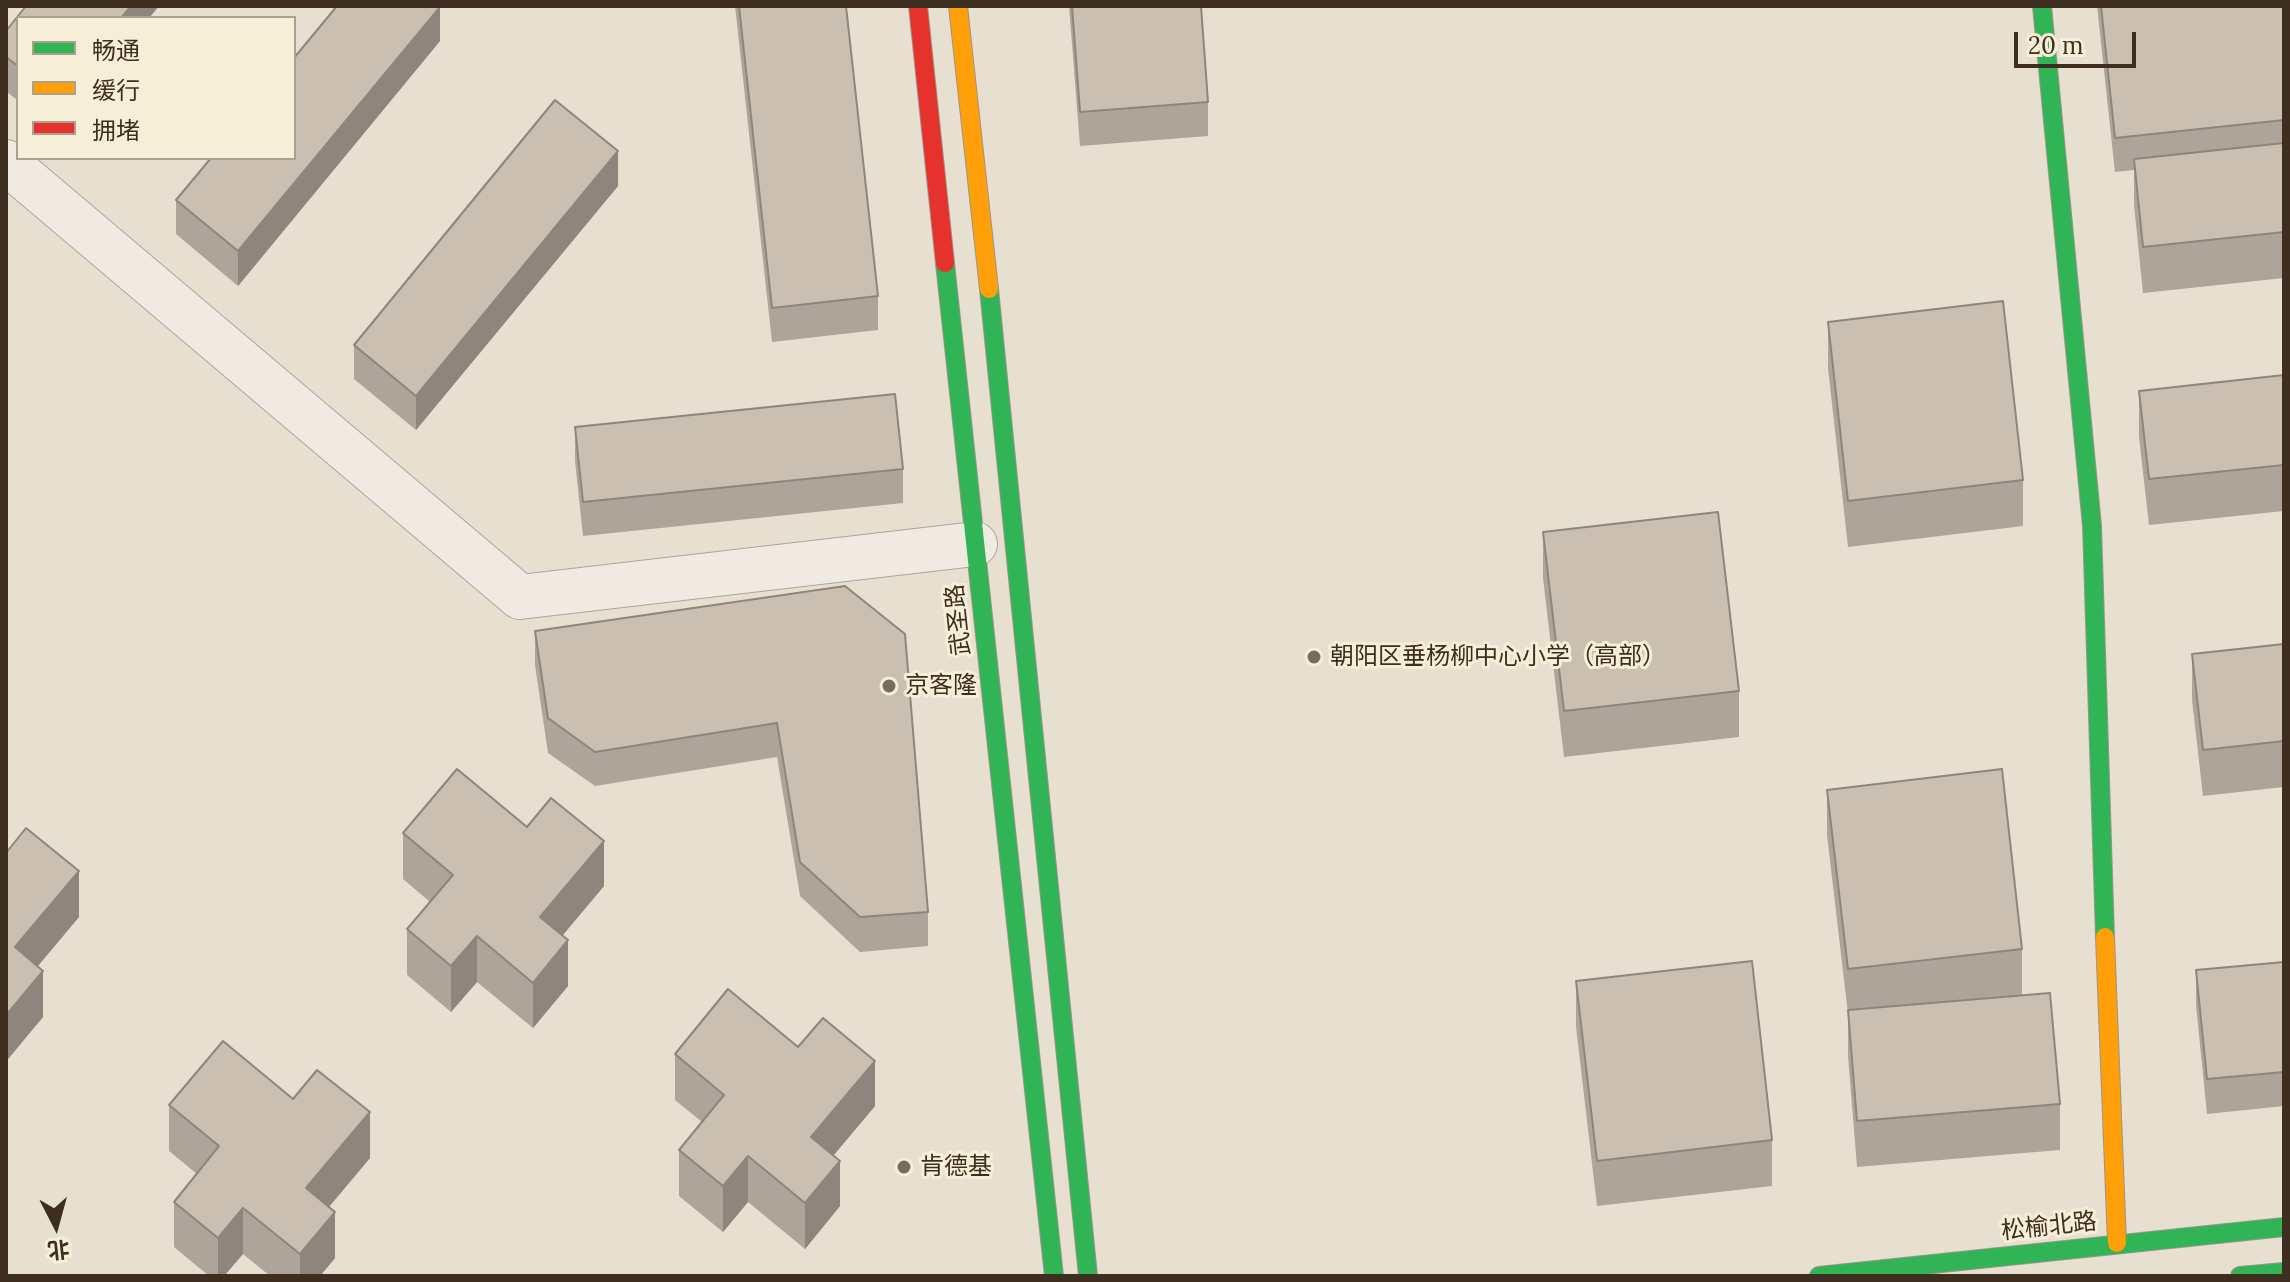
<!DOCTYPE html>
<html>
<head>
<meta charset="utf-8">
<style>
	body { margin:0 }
	#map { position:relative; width:2290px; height:1282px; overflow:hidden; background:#e7e0d1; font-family:Lora,"Noto Sans SC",serif }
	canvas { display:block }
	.frame { position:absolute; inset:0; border:8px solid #3d2e20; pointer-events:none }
	.legend { position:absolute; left:16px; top:16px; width:280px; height:144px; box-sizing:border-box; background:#f7eed8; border:2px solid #ada18e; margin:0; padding:10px 14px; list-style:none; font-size:24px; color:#3d2e20 }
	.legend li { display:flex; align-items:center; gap:16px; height:40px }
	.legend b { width:40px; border:2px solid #ada18e }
	.north { position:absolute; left:16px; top:1186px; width:80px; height:80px; -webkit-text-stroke:6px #f7eed8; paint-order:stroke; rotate:174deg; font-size:22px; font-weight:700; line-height:32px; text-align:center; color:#3d2e20 }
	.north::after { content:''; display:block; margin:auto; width:28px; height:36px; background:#3d2e20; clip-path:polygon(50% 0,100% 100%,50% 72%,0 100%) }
	.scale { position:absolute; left:2014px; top:32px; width:122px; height:36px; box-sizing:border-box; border:4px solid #3d2e20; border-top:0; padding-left:10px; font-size:24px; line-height:28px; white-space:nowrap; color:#3d2e20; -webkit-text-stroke:6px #f7eed8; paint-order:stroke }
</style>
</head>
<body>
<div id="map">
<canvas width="2290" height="1282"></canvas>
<div class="frame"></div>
<ul class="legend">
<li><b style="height:10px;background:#30b455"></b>畅通</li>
<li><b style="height:10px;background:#ff9f0a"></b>缓行</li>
<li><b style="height:10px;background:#e5322d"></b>拥堵</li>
</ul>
<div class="north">北</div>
<div class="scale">20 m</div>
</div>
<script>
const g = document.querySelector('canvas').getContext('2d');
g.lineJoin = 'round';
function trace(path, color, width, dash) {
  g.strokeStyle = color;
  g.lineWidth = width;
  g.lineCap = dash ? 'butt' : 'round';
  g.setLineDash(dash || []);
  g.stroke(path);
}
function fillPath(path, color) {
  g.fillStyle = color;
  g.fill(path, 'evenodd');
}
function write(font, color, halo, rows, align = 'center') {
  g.font = font + ' Lora,"Noto Sans SC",serif';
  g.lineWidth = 6;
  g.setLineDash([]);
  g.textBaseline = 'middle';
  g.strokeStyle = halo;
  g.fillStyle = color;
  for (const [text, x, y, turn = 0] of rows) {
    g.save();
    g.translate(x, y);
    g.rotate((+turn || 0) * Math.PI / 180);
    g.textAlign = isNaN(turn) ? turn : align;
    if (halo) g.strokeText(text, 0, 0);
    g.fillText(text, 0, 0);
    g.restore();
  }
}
const street = new Path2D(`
	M6,162L520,597L975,544`);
const fast = new Path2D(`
	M2042,6L2092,526L2105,937
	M945,263L1054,1276
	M989,289L1088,1276
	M1819,1276L2284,1227
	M2240,1276L2284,1272`);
const slow = new Path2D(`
	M958,6L989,289
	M2105,937L2117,1243`);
const jam = new Path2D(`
	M918,6L945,263`);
const wall = new Path2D(`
	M26,6H159L149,18H18V101L6,91V31Z
	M735,6H846L878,296V330L772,342Z
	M1069,6H1208L1201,7L1208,102V136L1080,146Z
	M2097,6H2284V278L2143,293L2134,205V170L2115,172Z
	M440,41L238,286L176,234V200Z
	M618,186L416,430L354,379V345Z
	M1828,322L2023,480V526L1848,547L1828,368Z
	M2284,375V511L2149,525L2139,437V391Z
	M575,427L903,469V503L583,536L575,461Z
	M1543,532L1739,691V737L1564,757L1543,578Z
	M845,586L928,912V946L860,952L800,896L777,757L595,786L548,753L535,665V631Z
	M2284,644V787L2203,796L2192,700V654Z
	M1827,790L2022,949V995L1988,999L2060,1104V1150L1857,1167L1848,1056V1014L1827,835Z
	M527,827L604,886L563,935L568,986L533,1028L477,982L451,1012L407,975V929L430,902L403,879V833Z
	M6,853L79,917L38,966L43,1017L8,1059L6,1057Z
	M2284,962V1106L2207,1114L2196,1005V970Z
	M1576,981L1772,1140V1186L1597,1206L1576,1027Z
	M798,1047L875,1106L834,1155L840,1206L805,1249L748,1202L723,1232L679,1196V1150L702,1122L675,1100V1054Z
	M293,1099L370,1158L329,1207L335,1258L320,1276H270L243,1254L224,1276H209L174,1247V1202L197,1174L169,1151V1105Z`);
const shadedWall = new Path2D(`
	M131,6H159L149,18H121Z
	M440,7V41L238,286V251Z
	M618,151V186L416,430V396Z
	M604,841V886L540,962V917Z
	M79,871V917L15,993V947Z
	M477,936V982L451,1012V966Z
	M568,940V986L533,1028V983Z
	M43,971V1017L8,1059V1013Z
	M875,1061V1106L811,1182V1137Z
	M370,1112V1158L306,1234V1188Z
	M748,1156V1202L723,1232V1186Z
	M840,1161V1206L805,1249V1203Z
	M243,1208V1254L224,1276H218V1238Z
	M335,1212V1258L320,1276H300V1254Z`);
const building = new Path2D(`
	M26,6H131L121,18H18V66L6,57V31Z
	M337,6L440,7L238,251L176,200L211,158H294V58Z
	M739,6H846L878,296L772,308Z
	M1072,6H1201L1208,102L1080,112Z
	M2101,6H2284V120L2115,138Z
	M555,100L618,151L416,396L354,345Z
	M2284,143V232L2143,247L2134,159Z
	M2003,301L2023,480L1848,501L1828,322Z
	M2284,375V465L2149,479L2139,391Z
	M895,394L903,469L583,502L575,427Z
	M1718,512L1739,691L1564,711L1543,532Z
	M845,586L905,634L928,912L860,917L800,862L777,723L595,752L548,718L535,631Z
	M2284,644V741L2203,750L2192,654Z
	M457,769L527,827L551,798L604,841L540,917L568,940L533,983L477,936L451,966L407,929L453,875L403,833Z
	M2002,769L2022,949L1848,969L1827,790Z
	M26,828L79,871L15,947L43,971L8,1013L6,1011V853Z
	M1752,961L1772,1140L1597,1161L1576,981Z
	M2284,962V1072L2207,1079L2196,970Z
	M728,989L798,1047L823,1018L875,1061L811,1137L840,1161L805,1203L748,1156L723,1186L679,1150L724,1095L675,1054Z
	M2050,993L2060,1104L1857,1121L1848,1010Z
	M223,1041L293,1099L317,1070L370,1112L306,1188L335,1212L300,1254L243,1208L218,1238L174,1202L219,1146L169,1105Z`);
const markers = [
	[1314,657,8,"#786c5e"],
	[889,686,8,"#786c5e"],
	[904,1167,8,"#786c5e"]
];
const streetNames = [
	["武圣路",959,620,-96],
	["松榆北路",2049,1227,-6]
];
const poiNames = [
	["朝阳区垂杨柳中心小学（高部）",1330,657],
	["京客隆",905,686],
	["肯德基",920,1167]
];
trace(street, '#ada599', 46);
trace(fast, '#9c958a', 20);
trace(slow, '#9c958a', 20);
trace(jam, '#9c958a', 20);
trace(street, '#efebe3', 44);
trace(fast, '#30b455', 18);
trace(slow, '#ff9f0a', 18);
trace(jam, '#e5322d', 18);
fillPath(wall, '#afa499');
fillPath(shadedWall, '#8e867d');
fillPath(building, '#cbbfb2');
trace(building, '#8e867d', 2);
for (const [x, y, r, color] of markers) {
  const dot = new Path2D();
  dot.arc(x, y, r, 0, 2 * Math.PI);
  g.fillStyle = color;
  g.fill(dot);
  trace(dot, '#f7eed8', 3);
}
write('24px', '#3d2e20', '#f7eed8', streetNames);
write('24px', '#3d2e20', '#f7eed8', poiNames, 'left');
</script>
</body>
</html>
